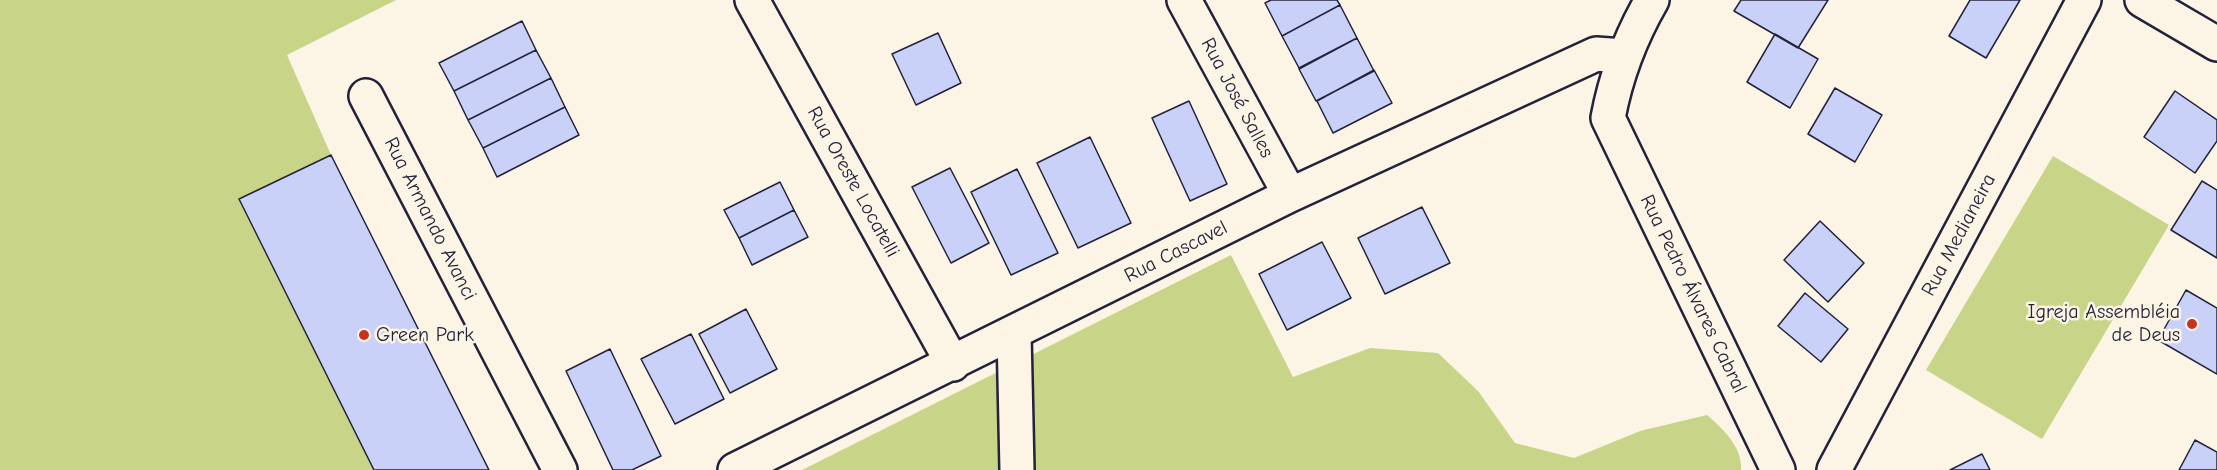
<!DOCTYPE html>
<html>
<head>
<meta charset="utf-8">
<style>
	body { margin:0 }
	canvas { display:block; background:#fcf5e5 }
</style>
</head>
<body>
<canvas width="2217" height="470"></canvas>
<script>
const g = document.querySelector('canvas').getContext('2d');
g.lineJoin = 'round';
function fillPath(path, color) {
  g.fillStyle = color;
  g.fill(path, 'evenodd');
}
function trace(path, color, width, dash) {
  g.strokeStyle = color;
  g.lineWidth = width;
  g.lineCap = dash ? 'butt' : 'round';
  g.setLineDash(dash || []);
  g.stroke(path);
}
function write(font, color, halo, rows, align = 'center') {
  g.font = font + ' "Comic Neue",sans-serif';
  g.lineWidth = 5;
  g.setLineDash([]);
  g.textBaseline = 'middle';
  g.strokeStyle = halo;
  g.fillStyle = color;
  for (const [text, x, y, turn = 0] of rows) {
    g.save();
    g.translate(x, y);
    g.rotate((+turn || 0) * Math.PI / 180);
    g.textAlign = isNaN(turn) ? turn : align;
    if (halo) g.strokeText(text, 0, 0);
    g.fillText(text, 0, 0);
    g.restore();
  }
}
const green = new Path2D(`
	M0,0H396L287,55L331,155L239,200L374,470H0Z
	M2053,156L2169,225L2042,439L1926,370Z
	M1231,255L1293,377L1370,348L1438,353L1478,391L1515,443L1574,458L1640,431L1707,415C1722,428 1743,447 1741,470H802Z`);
const building = new Path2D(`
	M1271,0H1337L1340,5L1282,36L1265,3Z
	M1741,0H1828L1798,48L1734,11Z
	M1970,0H2020L1986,58L1949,36Z
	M1340,5L1357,38L1299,68L1282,36Z
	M522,21L536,50L454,91L439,63Z
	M938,33L961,83L916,105L892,54Z
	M1775,34L1818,59L1790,108L1747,82Z
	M1357,38L1374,71L1316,101L1299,69Z
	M536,50L551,78L468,120L454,91Z
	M1374,70L1392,103L1333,133L1317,101Z
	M551,78L565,107L483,148L468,120Z
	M1835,88L1882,115L1855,162L1808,134Z
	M2175,91L2217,120V141L2195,173L2144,137Z
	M1189,101L1227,184L1190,201L1152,118Z
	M565,107L579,135L497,177L483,148Z
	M1090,137L1131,223L1078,248L1037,163Z
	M331,155L489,470H374L239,199Z
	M950,168L989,243L951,263L912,187Z
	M1017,169L1058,253L1011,275L971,192Z
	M2202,181L2217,190V258L2171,230Z
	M780,182L794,210L739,238L724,210Z
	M1422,207L1450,263L1385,294L1358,238Z
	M794,210L808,237L752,265L739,238Z
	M1820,221L1864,263L1828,302L1784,260Z
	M1322,242L1351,298L1287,330L1259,274Z
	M2186,290L2217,308V374L2158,340Z
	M1805,293L1848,329L1821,362L1778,326Z
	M746,309L777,369L730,393L699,334Z
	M691,334L724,399L675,424L641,359Z
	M610,349L661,456L632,470H613L566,371Z
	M2195,440L2217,452V470H2179Z
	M1982,454L1990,470H1950Z`);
const minor = new Path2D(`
	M752,0L953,364
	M1184,0L1290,195
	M2142,0L2217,44
	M366,96L560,470
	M1014,333L1017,470
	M735,470L1290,195L1596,54L1624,56
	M1834,470L2084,0`);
const tertiary = new Path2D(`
	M1652,0C1630,38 1616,75 1608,118L1778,470`);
const markers = [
	[2192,324,6,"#c8321e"],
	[364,335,6,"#c8321e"]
];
const streetNames = [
	["Rua José Salles",1237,98,62],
	["Rua Oreste Locatelli",853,182,61],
	["Rua Armando Avanci",430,219,63],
	["Rua Medianeira",1959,235,-62],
	["Rua Cascavel",1176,252,-27],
	["Rua Pedro Álvares Cabral",1693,294,64]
];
const poiNames = [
	["Igreja Assembléia",2180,312],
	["de Deus",2180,335],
	["Green Park",376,335,"left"]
];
fillPath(green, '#c8d588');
fillPath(building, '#c9d1f9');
trace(building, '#22223b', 1.5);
trace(minor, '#22223b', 38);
trace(tertiary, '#22223b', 38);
trace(minor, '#fcf5e5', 33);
trace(tertiary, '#fcf5e5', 33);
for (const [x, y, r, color] of markers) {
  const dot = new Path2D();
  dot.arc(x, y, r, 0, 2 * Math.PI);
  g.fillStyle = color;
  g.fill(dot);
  trace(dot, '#fcf5e5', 2);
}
write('20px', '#22223b', '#fcf5e5', streetNames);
write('20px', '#22223b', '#fcf5e5', poiNames, 'right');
</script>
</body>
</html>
